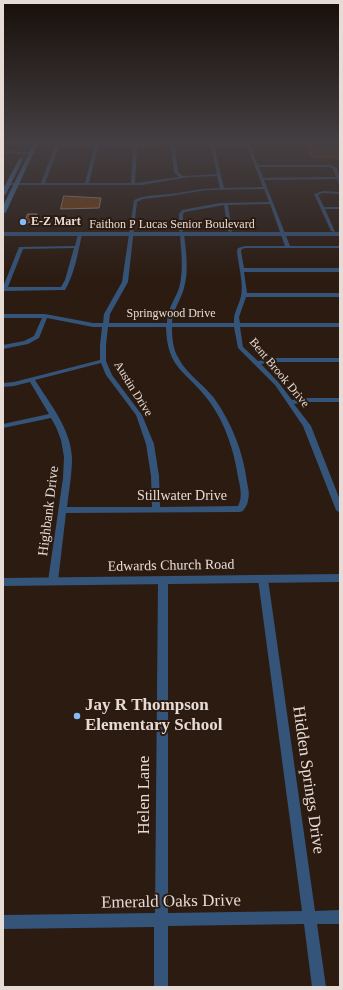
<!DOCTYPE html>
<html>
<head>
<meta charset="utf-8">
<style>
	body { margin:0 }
	#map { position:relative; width:343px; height:990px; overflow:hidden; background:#2b1b11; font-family:Georgia,serif }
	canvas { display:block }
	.frame { position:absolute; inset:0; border:4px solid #e7dcd5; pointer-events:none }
</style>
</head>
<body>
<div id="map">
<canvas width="343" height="990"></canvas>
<div class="frame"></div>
</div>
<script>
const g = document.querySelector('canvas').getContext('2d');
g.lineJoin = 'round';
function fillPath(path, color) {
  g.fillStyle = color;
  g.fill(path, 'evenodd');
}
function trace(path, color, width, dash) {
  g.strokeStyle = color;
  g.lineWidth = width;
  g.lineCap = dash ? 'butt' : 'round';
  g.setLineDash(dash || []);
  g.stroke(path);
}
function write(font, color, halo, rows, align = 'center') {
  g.font = font + ' Georgia,serif';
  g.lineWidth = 4;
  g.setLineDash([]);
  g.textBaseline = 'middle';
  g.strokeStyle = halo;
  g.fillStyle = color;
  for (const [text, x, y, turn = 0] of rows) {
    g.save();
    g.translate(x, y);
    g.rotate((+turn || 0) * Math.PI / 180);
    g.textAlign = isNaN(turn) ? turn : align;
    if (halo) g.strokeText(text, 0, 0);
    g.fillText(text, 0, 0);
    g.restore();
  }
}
const green = new Path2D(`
	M302,143H340V159H312Z`);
const building = new Path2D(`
	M64,196L101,198L99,208L61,209Z
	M28,214H37L34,221L24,224Z`);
const minor = new Path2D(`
	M3,143H4L5,145L3,146Z
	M134,143H136L137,145L247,144V143H249L258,165H330L337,168L340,177V184L338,183L337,179L264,180L290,246H340V248H245L242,249L241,251L244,268H340V272H244L247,293H340V297H246L239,317L240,323H340V327H240L243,347L258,361L276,358H340V362H276L261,364L279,383L292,400L308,398H340V402H308L294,404L311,426L340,500V513L336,510L303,426L275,385L238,348L234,327H172C172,338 173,350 179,359C187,374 203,384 214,398C232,423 243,452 247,482C248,488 250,494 248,500C248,504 245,508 243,511L240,512L66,513L58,581L56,583H50L48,581L63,478L64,457L61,440L56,427L51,418L3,428V424L49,414L30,382L14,386L3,387V383L14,382L100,360V345L102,327H93L47,318L39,338L28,344L3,349V345L24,341L34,336L42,318H3V314H45L93,323H103L104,314L122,282L134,200C145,195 158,195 170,194C187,192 203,188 220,188L217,176L189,177L142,185H8L6,184L8,183H41L54,148L59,145H133ZM171,146L174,172L179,177L135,183L137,147ZM175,146H211L217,174L183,176L178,172ZM214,146H247L263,187L224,188ZM61,147H94L85,183H45L58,149ZM98,147H133L131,183H89ZM259,167H330L333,169L336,177L263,178ZM264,189L269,202L220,203L182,210L179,214V231L181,232L183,231V214L185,212L224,205L228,231L230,232L232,231L228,205L270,204L285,246H245L238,248L237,251C238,264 244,284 241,296C239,306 233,313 234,323H172C173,309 181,300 184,288C189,271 186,251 184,234L182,233L180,234C181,251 184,271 179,288C175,300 167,309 167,323H109L110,314L128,282L137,202L143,199L171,196L206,190ZM108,327H166C167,370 187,371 209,401C225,423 234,450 238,477C240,486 243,497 238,506L160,507L159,476L154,444L142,415L112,375L106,361V345ZM101,363L106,375L136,415L146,444L151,476L152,507H67C69,491 72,474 72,458C71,429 50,404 35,380Z
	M3,151L32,152L34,153L32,154L3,153Z
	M323,191L340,192V194L323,193L318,195L324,207H340V209H325L335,232L331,231L314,194Z
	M80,233L82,234C78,252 75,273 65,290L3,291V287L19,247L75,246L78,234ZM74,248L65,280L61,287H8L23,249Z
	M263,576L266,577L268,579L315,911L340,910V924H317L326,987H312L304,924L168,926V987H154V927L3,929V915L155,913L158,580L160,578H166L168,580V913L302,911L258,579L260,577Z`);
const tertiary = new Path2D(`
	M3,232H340V236H3Z
	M340,574V582L3,586V578Z`);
const secondary = new Path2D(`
	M34,143H38L6,212L3,214V206Z
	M21,158L23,159L6,194L3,196V189L19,159Z`);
const markers = [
	[23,222,4,"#85bbfb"],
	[77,716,4,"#85bbfb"]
];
const farPoinames = [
	["E-Z Mart",31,222]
];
const farStreetnames = [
	["Faithon P Lucas Senior Boulevard",172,225],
	["Springwood Drive",171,314],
	["Bent Brook Drive",279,373,50],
	["Austin Drive",133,389,58]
];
const streetNames = [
	["Stillwater Drive",182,496],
	["Highbank Drive",49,511,-83],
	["Edwards Church Road",171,566,-1]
];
const nearPoinames = [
	["Jay R Thompson",85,706],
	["Elementary School",85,726]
];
const nearStreetnames = [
	["Hidden Springs Drive",308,780,82],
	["Helen Lane",145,795,-90],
	["Emerald Oaks Drive",171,902,-1]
];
fillPath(green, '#5c2b05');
fillPath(building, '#7c3f12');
trace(building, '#a38e82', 1);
fillPath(minor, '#34547a');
fillPath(tertiary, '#34547a');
fillPath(secondary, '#3c72ad');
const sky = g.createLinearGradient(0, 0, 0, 281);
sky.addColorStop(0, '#180f09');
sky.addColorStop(0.51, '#443f43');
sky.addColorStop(1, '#443f4300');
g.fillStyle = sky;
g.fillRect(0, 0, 343, 281);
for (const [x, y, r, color] of markers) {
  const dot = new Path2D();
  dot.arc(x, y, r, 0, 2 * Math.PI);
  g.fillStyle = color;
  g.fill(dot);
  trace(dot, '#2b1b11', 1.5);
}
write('bold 12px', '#e7dcd5', '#2b1b11', farPoinames, 'left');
write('12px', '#e7dcd5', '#2b1b11', farStreetnames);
write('14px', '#e7dcd5', '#2b1b11', streetNames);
write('bold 17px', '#e7dcd5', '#2b1b11', nearPoinames, 'left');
write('17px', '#e7dcd5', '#2b1b11', nearStreetnames);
</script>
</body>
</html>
